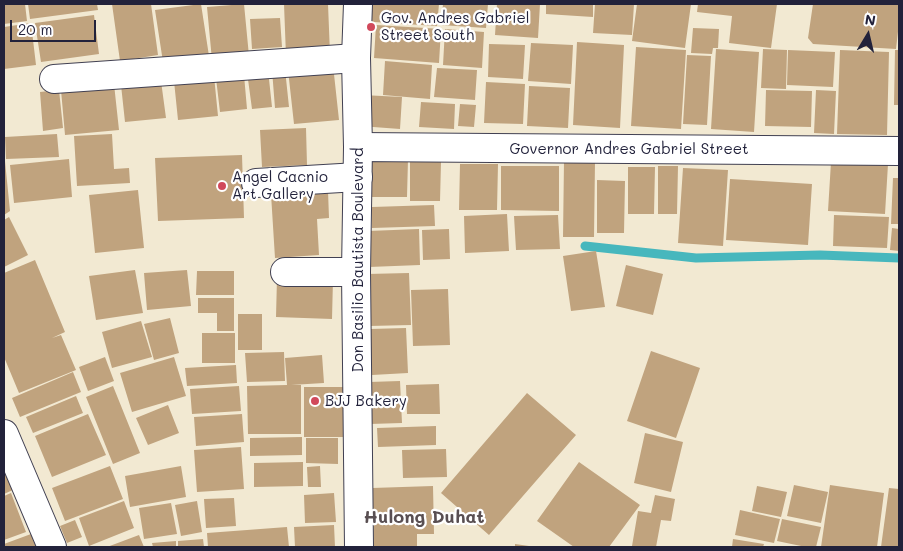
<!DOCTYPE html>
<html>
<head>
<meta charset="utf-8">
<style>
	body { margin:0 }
	#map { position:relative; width:903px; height:551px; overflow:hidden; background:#f2e9d2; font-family:Mali,sans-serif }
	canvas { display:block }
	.frame { position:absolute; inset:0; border:5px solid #22223b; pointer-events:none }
	.north { position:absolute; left:843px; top:10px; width:50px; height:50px; -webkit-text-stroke:4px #fff; paint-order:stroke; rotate:9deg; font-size:14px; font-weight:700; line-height:20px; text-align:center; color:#22223b }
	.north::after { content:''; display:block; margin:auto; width:18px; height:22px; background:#22223b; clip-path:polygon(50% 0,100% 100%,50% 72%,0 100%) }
	.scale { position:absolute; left:10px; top:20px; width:86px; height:22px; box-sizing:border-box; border:2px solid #22223b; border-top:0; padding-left:6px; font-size:15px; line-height:18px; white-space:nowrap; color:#22223b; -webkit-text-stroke:4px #fff; paint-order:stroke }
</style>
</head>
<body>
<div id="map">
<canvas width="903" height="551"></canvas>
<div class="frame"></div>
<div class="north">N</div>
<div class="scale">20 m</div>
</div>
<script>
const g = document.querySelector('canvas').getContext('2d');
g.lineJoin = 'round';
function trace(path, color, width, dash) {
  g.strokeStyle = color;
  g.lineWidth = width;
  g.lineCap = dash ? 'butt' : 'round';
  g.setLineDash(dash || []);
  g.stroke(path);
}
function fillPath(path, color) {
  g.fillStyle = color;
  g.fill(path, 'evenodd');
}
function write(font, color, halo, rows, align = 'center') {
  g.font = font + ' Mali,sans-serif';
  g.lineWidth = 4.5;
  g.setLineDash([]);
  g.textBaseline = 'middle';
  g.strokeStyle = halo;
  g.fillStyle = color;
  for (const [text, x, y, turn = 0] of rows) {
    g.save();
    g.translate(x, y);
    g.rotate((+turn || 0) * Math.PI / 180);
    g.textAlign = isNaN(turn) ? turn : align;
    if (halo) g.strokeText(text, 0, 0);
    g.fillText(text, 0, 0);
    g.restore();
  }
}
const stream = new Path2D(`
	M585,246L696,258L820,255L899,258`);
const building = new Path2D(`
	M4,4H25L27,21L4,24Z
	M28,4H97L98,10L30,19Z
	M112,4H151L158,55L120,61Z
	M201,4L209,56L163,62L155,10Z
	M244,4L249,56L212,60L207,7Z
	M284,4H328L330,54L286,56Z
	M359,4H439L437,26L358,21Z
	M443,4H488L486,28L441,25Z
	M497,4H540L538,38L495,35Z
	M546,4H593V17L546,14Z
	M595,4H634L632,35L593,33Z
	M637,4H691L685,48L632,41Z
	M698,4H777L771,48L729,43L732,16L697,12Z
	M813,4H899V23L896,49L813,44L808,38Z
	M94,15L99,54L41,62L35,23Z
	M280,18L282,47L252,49L250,19Z
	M31,23L36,65L4,69V27Z
	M376,25L441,29L439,63L374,58Z
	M693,28L719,29L718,48H713L712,54L691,53Z
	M445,29L484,32L482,68L443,65Z
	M577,42L624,45L620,128L573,125Z
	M531,43L573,45L571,84L528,81Z
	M489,44L525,45L523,79L488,77Z
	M636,47L686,50L681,129L631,126Z
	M716,49L759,52L754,132L711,129Z
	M763,49L787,50L786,89L761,88Z
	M788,50L835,52L833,87L787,85Z
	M840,50L889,52L887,135L837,134Z
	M895,50H899V105H894Z
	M687,55L711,56L707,125L683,124Z
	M385,61L432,65L430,99L383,95Z
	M333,65L339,120L294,124L288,70Z
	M437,68L477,70L475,100L434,97Z
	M285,69L289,107L275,108L272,70Z
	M268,70L272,107L252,109L247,72Z
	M244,75L247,109L220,112L216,78Z
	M214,76L218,116L178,120L174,81Z
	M161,81L166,118L125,122L121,85Z
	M486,82L525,84L523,124L484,123Z
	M114,84L119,130L65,135L61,90Z
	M529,86L570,88L568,128L527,126Z
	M59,90L63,128L43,131L40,92Z
	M766,90L812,91L811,127L765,126Z
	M816,90L836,91L834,134L814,133Z
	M362,95L402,97L400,129L360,126Z
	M421,102L455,104L454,129L419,127Z
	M460,104L476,105L474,127L458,126Z
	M306,128L307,165L262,167L260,130Z
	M57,134L59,157L6,159L5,137Z
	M112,134L114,169L129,168L130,183L77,186L74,136Z
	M242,155L244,218L158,221L155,158Z
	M69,159L72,197L14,203L10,165Z
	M365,159H408L407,197H365Z
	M4,161H5L10,211L4,215Z
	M564,161L595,162L594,237H563Z
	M410,162H441L440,201H410Z
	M831,162L888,164L885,214L828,211Z
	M460,164H498L497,210H459Z
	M501,166H559V211L501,210Z
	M658,166H678L677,214H658Z
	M628,167H655L654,214H628Z
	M683,168L728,170L723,246L678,243Z
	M893,178H899V224H891Z
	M730,179L812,184L808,245L726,240Z
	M597,180L625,181L624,233H597Z
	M138,190L144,248L95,253L89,195Z
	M328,191L329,218L317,219L319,255L275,258L271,194Z
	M434,205L435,226L372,228V207Z
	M507,214L509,251L465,253L464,216Z
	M558,215L560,249L516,250L514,216Z
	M834,215L889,217L887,248L833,246Z
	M9,217L28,255L4,267V220Z
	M892,228L899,229V251L890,250Z
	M419,229L420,265L369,267L368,231Z
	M449,229L450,259L423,260L422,230Z
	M596,251L605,307L571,311L563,256Z
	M35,260L65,332L52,338L61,335L76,370L19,393L4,357V273Z
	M626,265L663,274L653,315L616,306Z
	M135,270L143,313L96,320L89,276Z
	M187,270L191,306L147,310L144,273Z
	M197,271H234V295H196Z
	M409,273L411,325L369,326L367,274Z
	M277,278L333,279L332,319L276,317Z
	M448,289L450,345L413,346L411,290Z
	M198,298H234V331H217V313H198Z
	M238,314H262V350H238Z
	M170,318L179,353L154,360L144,324Z
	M141,321L152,357L112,368L102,332Z
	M406,328L408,373L372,375L370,329Z
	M202,333H235V363H202Z
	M651,351L700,368L676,438L627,421Z
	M284,352L285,381L247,382L245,353Z
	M322,355L324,383L291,385H301V434H248L247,386L287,385L285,358Z
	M105,357L114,381L88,391L79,367Z
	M174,357L186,396L132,412L120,373Z
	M236,365L237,383L187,386L185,368Z
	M73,372L81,392L20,417L12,398Z
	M400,381L402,423L370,424L369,382Z
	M439,384L440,414H407L406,385Z
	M113,386L140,453L113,464L86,397Z
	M239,386L241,411L192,414L190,389Z
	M304,387H345V437H304Z
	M527,393L576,435L489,535L441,493Z
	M76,396L83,413L33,433L26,417Z
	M168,405L179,433L148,445L136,418Z
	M88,414L106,455L52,477L35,436Z
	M242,414L244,442L196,446L194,417Z
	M436,426V445L378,447L377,428Z
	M645,433L683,442L671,492L634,483Z
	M302,437V455L250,456V438Z
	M306,438H338V464L306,463Z
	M241,447L244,489L197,492L194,450Z
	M446,449L447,477L403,478L402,450Z
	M4,461L15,489L4,494Z
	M303,462V486L254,487V463Z
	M579,462L640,505L609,547H574L537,521Z
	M110,466L123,499L65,521L52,488Z
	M181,466L186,497L130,507L125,476Z
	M320,466L321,487H308L307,467Z
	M794,485L828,492L821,523L787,516Z
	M830,485L884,493L877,547H821Z
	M433,486L434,534H417V547H374L372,488Z
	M757,486L787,492L781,517L752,511Z
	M889,488L899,489V547H881Z
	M11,493L26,532L4,540V496Z
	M334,493L336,522L305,523L304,495Z
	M655,495L675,499L671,521L661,520L656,547L632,546L638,511L651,513Z
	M234,498L236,526L206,528L204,499Z
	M124,501L134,528L89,546L79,518Z
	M197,501L202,532L181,536L175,505Z
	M171,503L177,534L144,539L139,508Z
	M740,510L780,519L774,543L735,535Z
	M782,519L821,527L816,547H806L777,541Z
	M75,520L82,537L67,543L60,526Z
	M334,525L335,547H295L294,527Z
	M287,527L289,547H208L207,533Z
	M31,534L36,547H4V544Z
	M139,535L144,547H107Z
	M203,539L204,547H178V541Z
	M733,539L764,544L763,547H732Z
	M176,541V547H153L152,543Z
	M515,544L529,546V547H515Z`);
const minor = new Path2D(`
	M54,79L356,58
	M358,147L899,151
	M256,183L358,177
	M285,272H356
	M4,434L52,547`);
const major = new Path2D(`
	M358,4L356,58L358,147L356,272L359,547`);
const markers = [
	[371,27,5,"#d1495b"],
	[222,186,5,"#d1495b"],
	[315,401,5,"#d1495b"]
];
const poiNames = [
	["Gov. Andres Gabriel",381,18],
	["Street South",381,35],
	["Angel Cacnio",232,177],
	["Art Gallery",232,194],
	["BJJ Bakery",325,401]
];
const streetNames = [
	["Governor Andres Gabriel Street",629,149],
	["Don Basilio Bautista Boulevard",358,260,-90]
];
const quarterNames = [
	["Hulong Duhat",424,517]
];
trace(stream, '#47b7bd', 9);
fillPath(building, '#c0a37e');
trace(minor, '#414052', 30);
trace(major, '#414052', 30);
trace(minor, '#fff', 28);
trace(major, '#fff', 28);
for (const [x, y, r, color] of markers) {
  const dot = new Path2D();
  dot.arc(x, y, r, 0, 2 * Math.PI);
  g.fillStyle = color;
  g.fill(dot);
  trace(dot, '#fff', 2);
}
write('15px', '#22223b', '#fff', poiNames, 'left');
write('15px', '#22223b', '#fff', streetNames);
write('bold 18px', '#594f52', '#fff', quarterNames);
</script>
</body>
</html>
